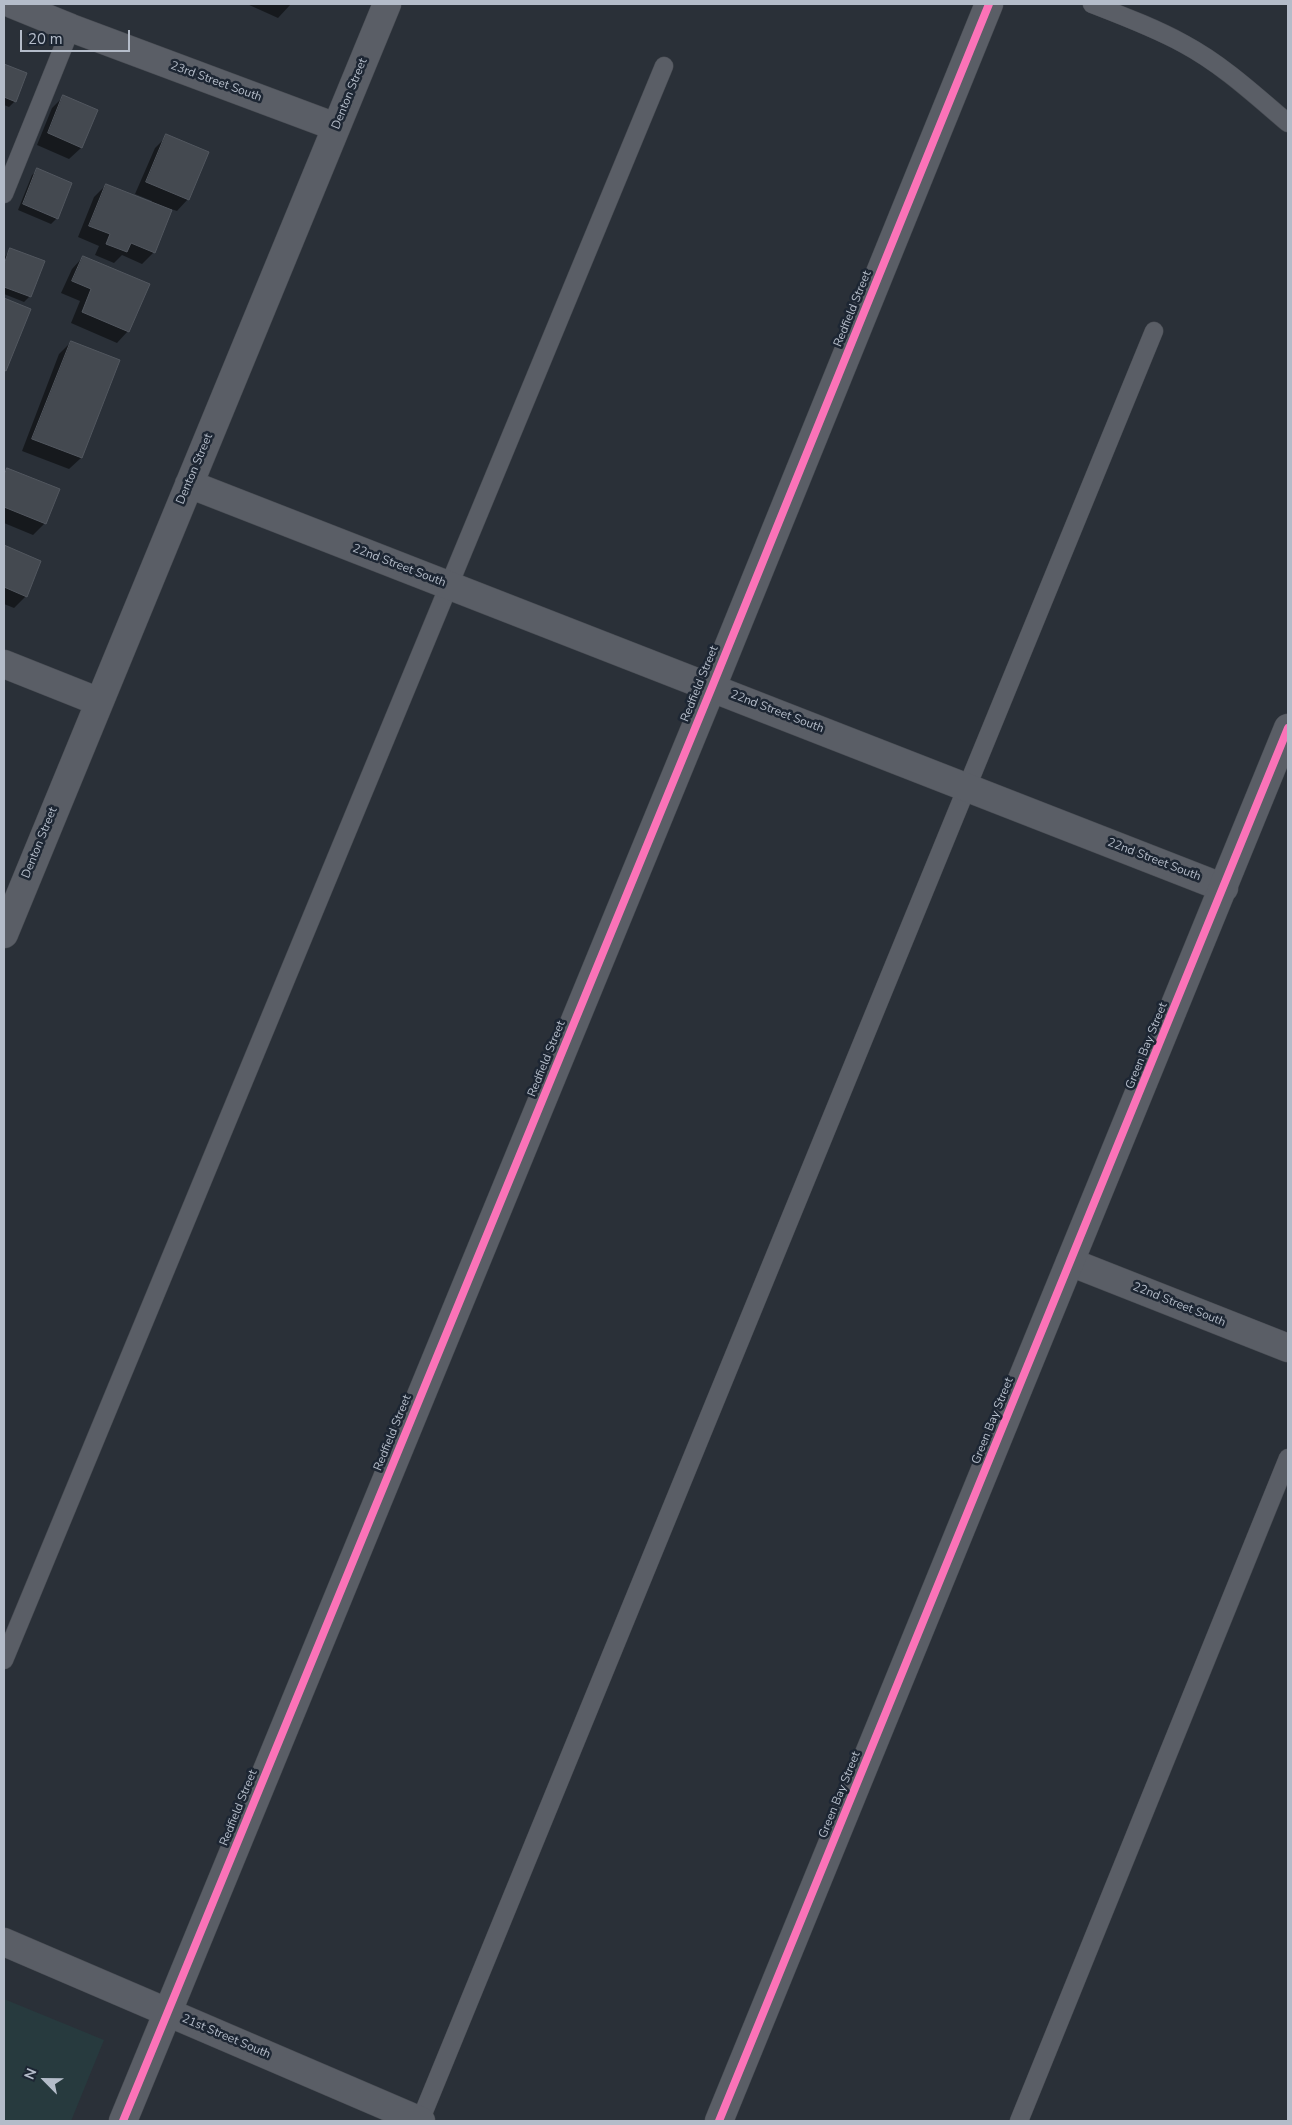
<!DOCTYPE html>
<html>
<head>
<meta charset="utf-8">
<style>
	body { margin:0 }
	#map { position:relative; width:1292px; height:2125px; overflow:hidden; background:#2a3038; font-family:"Nunito Sans",sans-serif }
	canvas { display:block }
	.frame { position:absolute; inset:0; border:5px solid #b4bcc9; pointer-events:none }
	.north { position:absolute; left:20px; top:2055px; width:50px; height:50px; -webkit-text-stroke:4px #1d2633; paint-order:stroke; rotate:293deg; font-size:14px; font-weight:700; line-height:20px; text-align:center; color:#b4bcc9 }
	.north::after { content:''; display:block; margin:auto; width:18px; height:22px; background:#b4bcc9; clip-path:polygon(50% 0,100% 100%,50% 72%,0 100%) }
	.scale { position:absolute; left:20px; top:30px; width:110px; height:22px; box-sizing:border-box; border:2px solid #b4bcc9; border-top:0; padding-left:6px; font-size:15px; line-height:18px; white-space:nowrap; color:#b4bcc9; -webkit-text-stroke:4px #1d2633; paint-order:stroke }
</style>
</head>
<body>
<div id="map">
<canvas width="1292" height="2125"></canvas>
<div class="frame"></div>
<div class="north">N</div>
<div class="scale">20 m</div>
</div>
<script>
const g = document.querySelector('canvas').getContext('2d');
g.lineJoin = 'round';
function fillPath(path, color) {
  g.fillStyle = color;
  g.fill(path, 'evenodd');
}
function trace(path, color, width, dash) {
  g.strokeStyle = color;
  g.lineWidth = width;
  g.lineCap = dash ? 'butt' : 'round';
  g.setLineDash(dash || []);
  g.stroke(path);
}
function write(font, color, halo, rows, align = 'center') {
  g.font = font + ' "Nunito Sans",sans-serif';
  g.lineWidth = 5;
  g.setLineDash([]);
  g.textBaseline = 'middle';
  g.strokeStyle = halo;
  g.fillStyle = color;
  for (const [text, x, y, turn = 0] of rows) {
    g.save();
    g.translate(x, y);
    g.rotate((+turn || 0) * Math.PI / 180);
    g.textAlign = isNaN(turn) ? turn : align;
    if (halo) g.strokeText(text, 0, 0);
    g.fillText(text, 0, 0);
    g.restore();
  }
}
const green = new Path2D(`
	M4,1999L104,2040L71,2121H4Z`);
const shadow = new Path2D(`
	M247,4H291L278,18Z
	M4,65L26,74L15,101L9,107L4,105Z
	M63,97L81,148L69,159L37,145L52,108Z
	M167,136L188,199L177,211L171,209L154,252L142,264L122,255L114,263L95,255L99,246L78,237L94,197L106,185L151,203L152,201L135,194L155,148Z
	M38,170L57,218L51,224L18,210L32,175Z
	M11,249L30,296L24,302L4,294V258Z
	M83,257L128,331L117,343L71,323L80,301L61,293L72,269Z
	M4,299L30,310L4,371Z
	M71,342L118,361L81,458L69,469L22,451L59,354Z
	M8,469L45,523L33,535L4,523V473Z
	M4,547L40,562L26,596L14,608L4,604Z`);
const building = new Path2D(`
	M4,64L27,73L16,102L4,97Z
	M63,95L98,110L82,148L48,133Z
	M166,134L209,152L189,200L146,182Z
	M37,168L72,183L58,219L23,204Z
	M106,184L172,210L155,253L131,243L127,252L106,244L110,234L89,226Z
	M10,248L45,261L31,297L4,287V265Z
	M83,256L150,284L129,332L82,312L91,289L72,281Z
	M4,298L31,309L6,371L4,370Z
	M71,341L120,360L82,458L32,439Z
	M7,468L60,489L46,524L4,507V477Z
	M4,545L41,561L27,597L4,587Z`);
const service = new Path2D(`
	M1092,4C1123,16 1155,28 1184,44C1223,65 1255,95 1288,123
	M4,194L71,28
	M4,1660L664,66
	M420,2121L1154,331
	M1019,2121L1288,1458`);
const minor = new Path2D(`
	M12,4L71,28L336,127
	M189,484L1224,888
	M4,664L97,701
	M4,934C129,623 259,314 387,4
	M1070,1262L1288,1348
	M4,1942L421,2121
	M123,2121L712,687L989,4`);
const tertiary = new Path2D(`
	M719,2121L1288,728`);
const cycleway = new Path2D(`
	M123,2121L712,687L989,4
	M719,2121L1288,728`);
const streetNames = [
	["23rd Street South",216,82,20],
	["Denton Street",350,94,-68],
	["Redfield Street",853,309,-68],
	["Denton Street",195,469,-67],
	["22nd Street South",399,566,21],
	["Redfield Street",700,684,-68],
	["22nd Street South",777,712,21],
	["Denton Street",40,843,-68],
	["22nd Street South",1154,860,21],
	["Green Bay Street",1147,1046,-68],
	["Redfield Street",547,1059,-68],
	["22nd Street South",1179,1305,22],
	["Green Bay Street",993,1421,-68],
	["Redfield Street",393,1433,-68],
	["Green Bay Street",840,1795,-68],
	["Redfield Street",239,1808,-68],
	["21st Street South",226,2037,23]
];
fillPath(green, '#273a3e');
fillPath(shadow, '#0007');
fillPath(building, '#444950');
trace(building, '#52575f', 1);
trace(service, '#484c53', 19);
trace(minor, '#484c53', 29);
trace(tertiary, '#484c53', 29);
trace(service, '#5a5e66', 18);
trace(minor, '#5a5e66', 28);
trace(tertiary, '#5a5e66', 28);
trace(cycleway, '#fb73b8', 8);
write('12px', '#b4bcc9', '#1d2633', streetNames);
</script>
</body>
</html>
